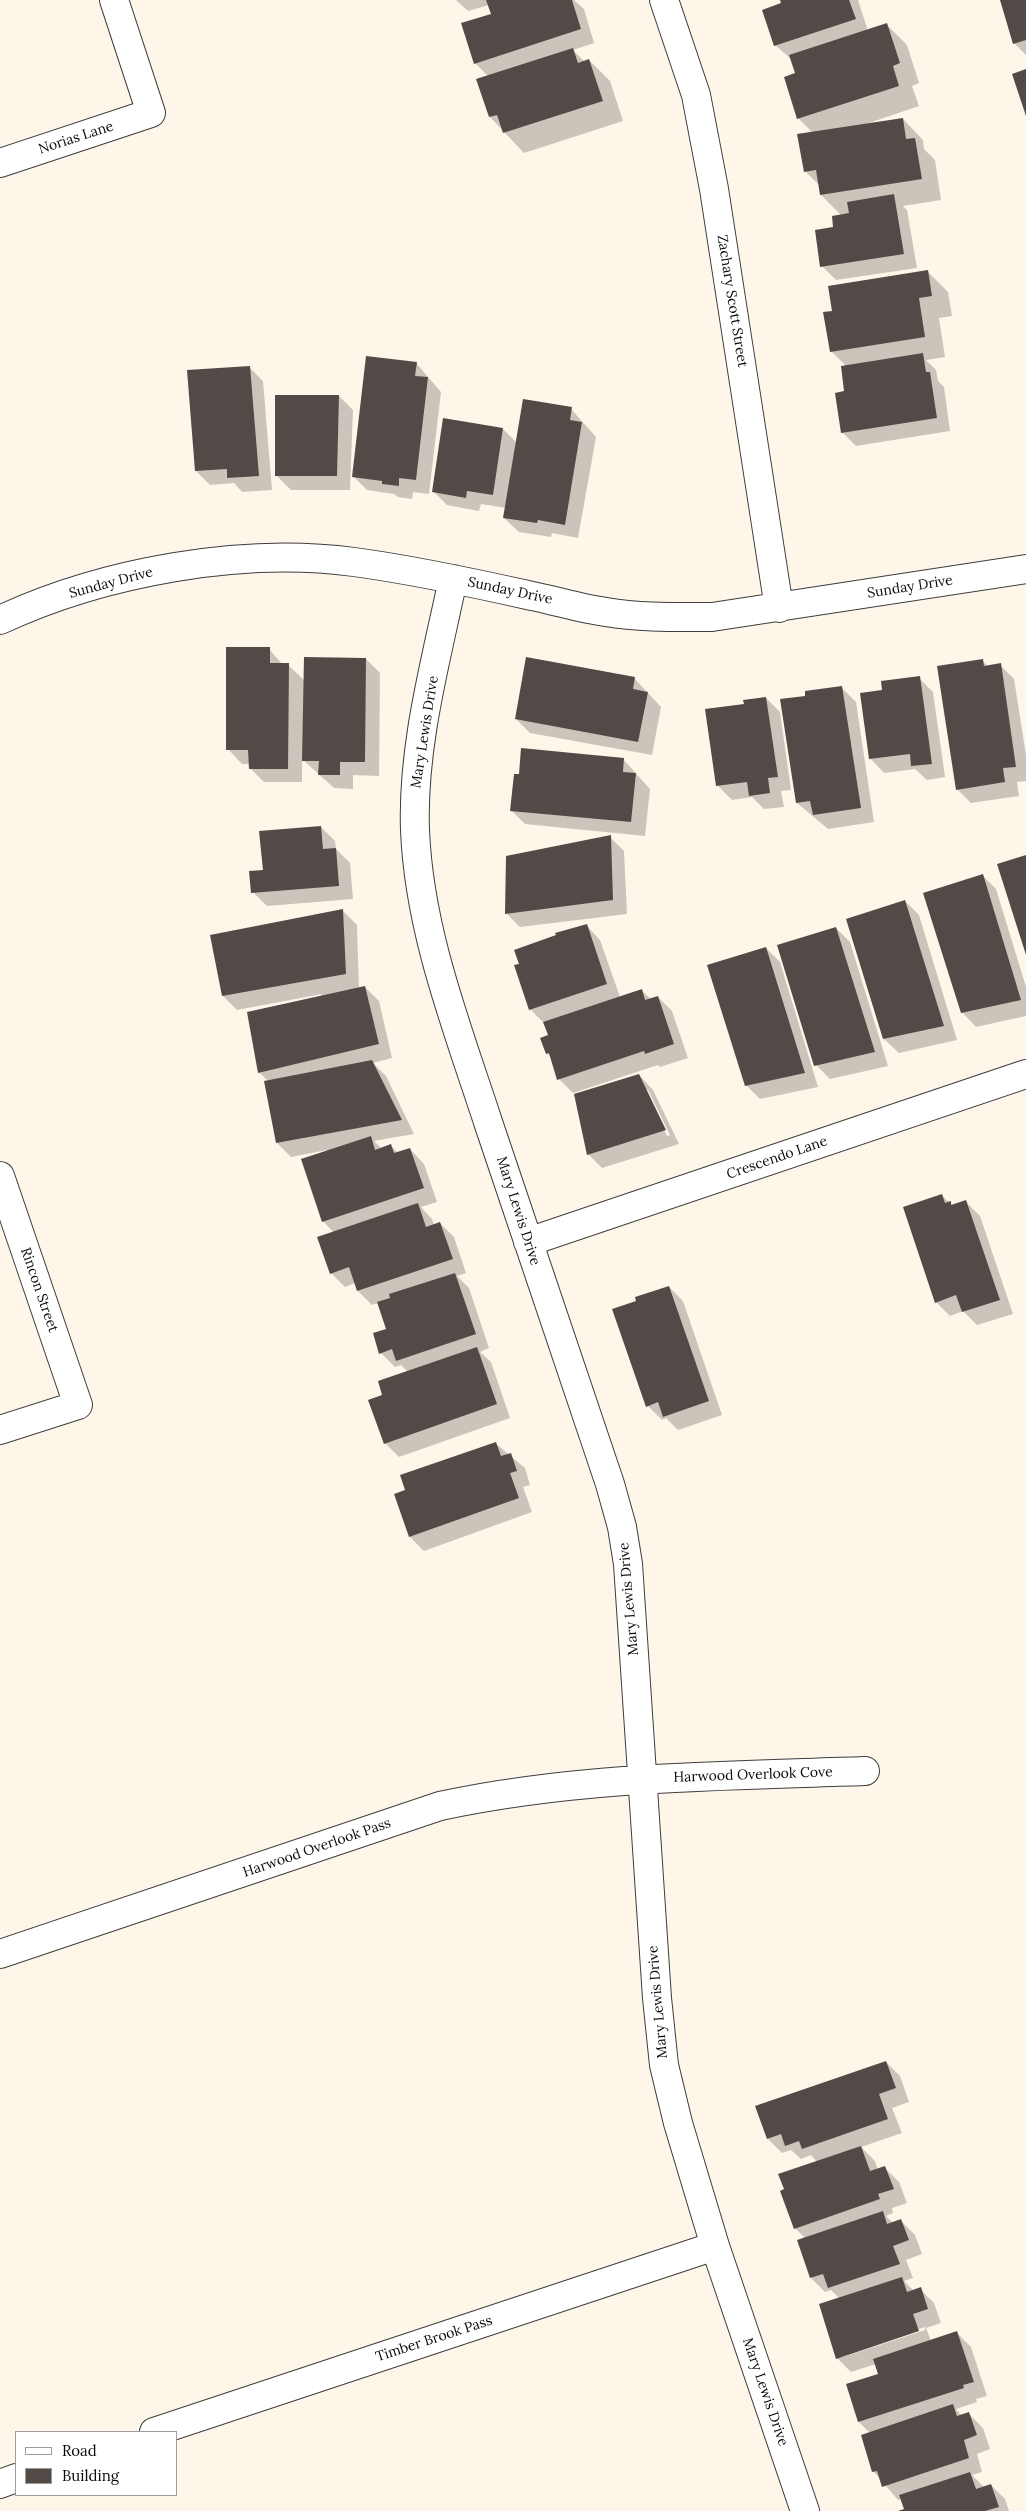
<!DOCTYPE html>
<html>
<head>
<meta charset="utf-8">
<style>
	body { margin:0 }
	#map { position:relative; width:1026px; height:2511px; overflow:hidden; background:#fef6e9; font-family:Lora,serif }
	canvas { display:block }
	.legend { position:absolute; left:15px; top:2431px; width:162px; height:65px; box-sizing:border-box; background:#fff; border:1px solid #9d9d9d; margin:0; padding:6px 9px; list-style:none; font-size:15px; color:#0a0a0a }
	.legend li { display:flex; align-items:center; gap:10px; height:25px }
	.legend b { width:25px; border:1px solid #9d9d9d }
</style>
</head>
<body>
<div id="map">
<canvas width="1026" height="2511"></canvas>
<ul class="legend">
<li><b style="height:6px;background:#fff"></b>Road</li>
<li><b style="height:14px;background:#524a47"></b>Building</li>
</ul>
</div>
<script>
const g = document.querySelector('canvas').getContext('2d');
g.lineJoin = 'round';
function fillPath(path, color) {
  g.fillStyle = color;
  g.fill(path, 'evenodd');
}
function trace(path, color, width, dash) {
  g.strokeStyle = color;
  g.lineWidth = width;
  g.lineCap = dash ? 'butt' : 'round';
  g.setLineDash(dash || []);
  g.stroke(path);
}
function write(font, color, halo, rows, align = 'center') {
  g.font = font + ' Lora,serif';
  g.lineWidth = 5;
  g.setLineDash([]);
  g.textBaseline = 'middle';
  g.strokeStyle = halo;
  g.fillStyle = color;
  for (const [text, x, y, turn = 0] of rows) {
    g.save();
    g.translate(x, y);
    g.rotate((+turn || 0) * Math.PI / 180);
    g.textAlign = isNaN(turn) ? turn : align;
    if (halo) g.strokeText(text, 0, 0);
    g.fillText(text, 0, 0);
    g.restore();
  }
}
const shadow = new Path2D(`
	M456,0H574L584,9L594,43L573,50L585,62L589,60L610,81L623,121L524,153L490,117L488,76L475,63L492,15L489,5L468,11Z
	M782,0H858L868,31L887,25L907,45L919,83L912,86L919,106L866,124L903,119L923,140L924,149L935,160L941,200L903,206L907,210L917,268L836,280L822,266L835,228L841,215L821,195L820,186L805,171L813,133L798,118L796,74L791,59L775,45L783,4Z
	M1001,0H1026V55L1014,43Z
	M928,272L948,292L952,316L939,318L945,357L926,360L936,370L938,381L944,387L950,431L856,446L842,432L846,366L831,351L834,312Z
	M416,363L441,392L429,494L413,492L412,499L398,497L394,494L367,490L353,476Z
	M249,367L263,381L272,490L242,492L234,483L210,485L196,471Z
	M339,396L353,410L350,490H291L277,476Z
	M571,409L596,437L578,538L552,533L551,537L519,532L504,518L506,508L481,504L479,511L447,505L433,491L503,429L517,443Z
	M269,649L283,665H288L305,681L366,659L380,673L379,776L353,775V789L334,788L302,759V782H264L250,768V764H242L228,749Z
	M527,658L635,679L661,707L652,755L530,733L516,719Z
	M982,661L988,666L1000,665L1014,679L1026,755V781L1017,782L1019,796L971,803L957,789Z
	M919,678L933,692L945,777L927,780L915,769L884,773L870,758L883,691Z
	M842,688L856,702L874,822L828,829L797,803L807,697Z
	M766,698L780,712L791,790L781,791L784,807L764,809L752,797L732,800L718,786L745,705Z
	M623,759L650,789L645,836L525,824L511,810Z
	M321,827L335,841L336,849L350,863L353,899L267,906L253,892L265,872Z
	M610,837L624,851L627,914L520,927L506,913Z
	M982,875L996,889L1026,987V1016L976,1027L962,1012Z
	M905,901L919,915L957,1040L899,1053L884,1039Z
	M343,911L357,925L359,989L365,987L379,1001L392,1058L373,1063L386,1076L414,1134L374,1141L382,1149L391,1146L398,1153L410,1149L424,1164L437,1202L421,1207L432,1219L434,1225L440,1223L454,1237L466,1273L457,1276L469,1288L489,1348L480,1352L491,1362L510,1418L399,1457L385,1443L384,1395L408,1372L401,1365L395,1367L381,1353L388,1330L378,1303L372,1305L358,1291L355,1283L345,1287L331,1273L334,1233L323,1221L327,1150L291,1157L277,1143L266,1082L268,1081L260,1073L322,994L237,1010L223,996Z
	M586,925L600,940L620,997L641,990L651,999L658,997L672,1011L688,1058L660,1067L658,1065L573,1093L559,1079L552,1059L547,1053L549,1036L544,1023L530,1009Z
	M836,928L850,942L888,1066L830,1079L816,1065Z
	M766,948L780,962L818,1087L760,1099L746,1085Z
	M639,1075L653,1090L679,1144L602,1168L588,1154ZM645,1090H648L670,1135L667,1136Z
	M942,1196L953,1205L966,1202L980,1216L1013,1314L977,1325L963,1311L950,1316L936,1302Z
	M669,1287L683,1301L722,1415L678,1430L666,1418L662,1420L648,1406L638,1301Z
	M495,1443L525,1468L530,1485L523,1487L532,1512L424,1551L410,1537L407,1491Z
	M886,2062L900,2076L909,2102L892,2108L902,2133L861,2147L875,2161L878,2170L885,2168L899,2182L907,2203L892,2208L893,2213L886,2216L893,2223L901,2221L915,2235L922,2254L906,2260L913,2278L904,2281L914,2291L920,2289L934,2303L941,2323L926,2328L931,2341L957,2333L971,2347L987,2396L976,2399L977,2402L956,2409L962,2416L969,2414L983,2428L990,2449L977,2454L982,2472L972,2475L984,2487L991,2485L1005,2499L1009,2511H901L905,2510L902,2499L898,2500L874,2472L863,2435L870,2433L859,2422L879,2375L876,2364L851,2372L837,2358L824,2321L840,2299L831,2290L825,2292L811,2278L805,2238L795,2228L817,2162L811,2155L801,2159L791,2150L782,2153L768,2139ZM925,2327V2330L843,2357V2355Z`);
const building = new Path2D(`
	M486,0H572L581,29L474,64L461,23L491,14Z
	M780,0H849L856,19L774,46L762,10L781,3Z
	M1000,0H1026V40L1013,44Z
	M887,23L900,63L893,66L899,86L797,119L784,77L795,73L789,55Z
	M573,48L578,63L589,59L603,101L503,133L497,115L489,117L476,79Z
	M1026,69V116L1012,74Z
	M903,118L906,139L915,138L922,179L820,195L816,170L804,172L797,134Z
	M894,194L904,254L820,267L815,230L833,227L832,216L849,213L847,202Z
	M928,270L932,296L919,298L925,337L830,352L823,312L832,311L828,286Z
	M923,353L926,372H930L937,418L841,433L835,393L844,391L841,366Z
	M366,356L417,362L415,376L428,377L416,480L399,478V486L382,484V481L352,477Z
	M250,366L259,476L227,478V469L195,471L187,370Z
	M275,395H339L337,476H275Z
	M523,399L572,407L570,420L582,422L565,525L538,520L537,523L503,518Z
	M443,418L503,428L493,495L467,491L466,498L432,492Z
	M226,647H270V663H289L288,769H249L248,750H226Z
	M304,657L366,658L365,762H340V775H318L319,761H302Z
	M526,657L635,677L633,689L648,692L638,742L515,719Z
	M983,659L984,666L1001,663L1016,767L1003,768L1005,782L956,790L937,666Z
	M920,676L932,764L911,766L910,754L869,759L860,693L882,690L881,681Z
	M842,686L861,808L813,815L810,801L796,803L780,699L805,696V691Z
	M766,697L778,777L768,778L770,793L749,796L747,782L716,786L705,709L744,704L743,700Z
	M521,748L624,758L623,772L636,773L631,822L510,811L514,774H519Z
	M321,826L323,849L336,848L339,886L251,893L249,871L263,870L259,831Z
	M611,835L613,900L505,914L506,856Z
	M1026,855V955L997,864Z
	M983,874L1021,1000L961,1013L923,893Z
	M905,900L944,1026L883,1039L846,919Z
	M343,909L346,974L222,996L210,935Z
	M587,924L607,984L529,1010L514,965L519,964L514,950L556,935L555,933Z
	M836,927L875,1052L814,1066L777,945Z
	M766,947L805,1073L745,1086L707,965Z
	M365,986L379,1044L258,1073L247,1012Z
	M642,989L645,1000L658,996L674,1044L645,1054L644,1051L557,1080L549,1053L546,1054L540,1038L548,1035L543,1022Z
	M372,1060L402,1120L276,1143L264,1081Z
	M639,1074L666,1130L587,1155L574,1094Z
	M371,1136L375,1150L391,1144L394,1153L410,1148L424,1188L322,1222L301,1159Z
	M942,1194L945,1203L951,1201V1205L966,1200L1000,1300L962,1312L956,1295L935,1303L903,1207Z
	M418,1203L426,1227L440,1222L453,1259L357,1291L349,1267L330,1274L317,1237Z
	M455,1273L476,1334L396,1361L392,1349L379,1354L373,1333L386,1329L377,1302L390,1298L389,1294Z
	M669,1286L709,1401L663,1417L658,1402L646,1407L612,1309L636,1301L635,1297Z
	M477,1347L497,1404L384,1444L368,1400L382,1395L378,1381Z
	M496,1442L501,1456L511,1453L517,1471L510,1473L519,1498L409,1537L394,1494L405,1490L400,1475Z
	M886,2061L896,2088L879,2094L888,2119L802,2149L799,2141L785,2146L781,2134L767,2139L755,2106Z
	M861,2146L870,2171L885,2166L894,2189L878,2194L880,2199L794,2229L780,2191L784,2189L778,2174Z
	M883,2211L887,2224L901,2219L909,2240L893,2246L900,2264L828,2288L823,2274L810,2278L797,2240Z
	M902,2277L907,2292L921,2287L928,2309L913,2314L919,2331L836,2359L819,2304Z
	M957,2331L974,2382L963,2385L964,2388L858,2422L846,2384L878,2374L873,2359Z
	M953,2404L957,2416L969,2412L977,2435L964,2440L969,2458L882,2487L877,2471L872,2472L861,2435Z
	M970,2472L976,2489L991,2484L999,2507L985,2511H898L904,2509L899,2495Z`);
const street = new Path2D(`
	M664,0L696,95L714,189L779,608
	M0,163L151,113L114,0
	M453,579C436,661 412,746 415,830C419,931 457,1027 488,1122C529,1243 569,1364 610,1484L622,1527L628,1564L657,1998L664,2065L678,2123L715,2246L805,2511
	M0,620C103,572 241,547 354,562C414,570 474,583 532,596C557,601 582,609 606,612C641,618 677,617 712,617L1026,569
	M0,1176L78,1405L0,1430
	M528,1242L1026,1074
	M0,1954L440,1806C579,1776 723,1776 865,1771
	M154,2432L715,2246
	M0,2484L16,2478`);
const streetNames = [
	["Norias Lane",76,138,-18],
	["Zachary Scott Street",732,301,81],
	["Sunday Drive",111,583,-15],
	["Sunday Drive",910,587,-9],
	["Sunday Drive",510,591,12],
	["Mary Lewis Drive",425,732,-81],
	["Crescendo Lane",777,1158,-19],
	["Mary Lewis Drive",518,1211,72],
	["Rincon Street",39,1290,71],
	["Mary Lewis Drive",629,1599,-95],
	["Harwood Overlook Cove",753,1775,-2],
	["Harwood Overlook Pass",317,1848,-19],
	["Mary Lewis Drive",658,2002,-95],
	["Timber Brook Pass",434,2339,-18],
	["Mary Lewis Drive",765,2392,71]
];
fillPath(shadow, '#0003');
fillPath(building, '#524a47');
trace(street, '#3d3d3d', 30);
trace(street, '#fff', 28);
write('14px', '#0a0a0a', '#fff', streetNames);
</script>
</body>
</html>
